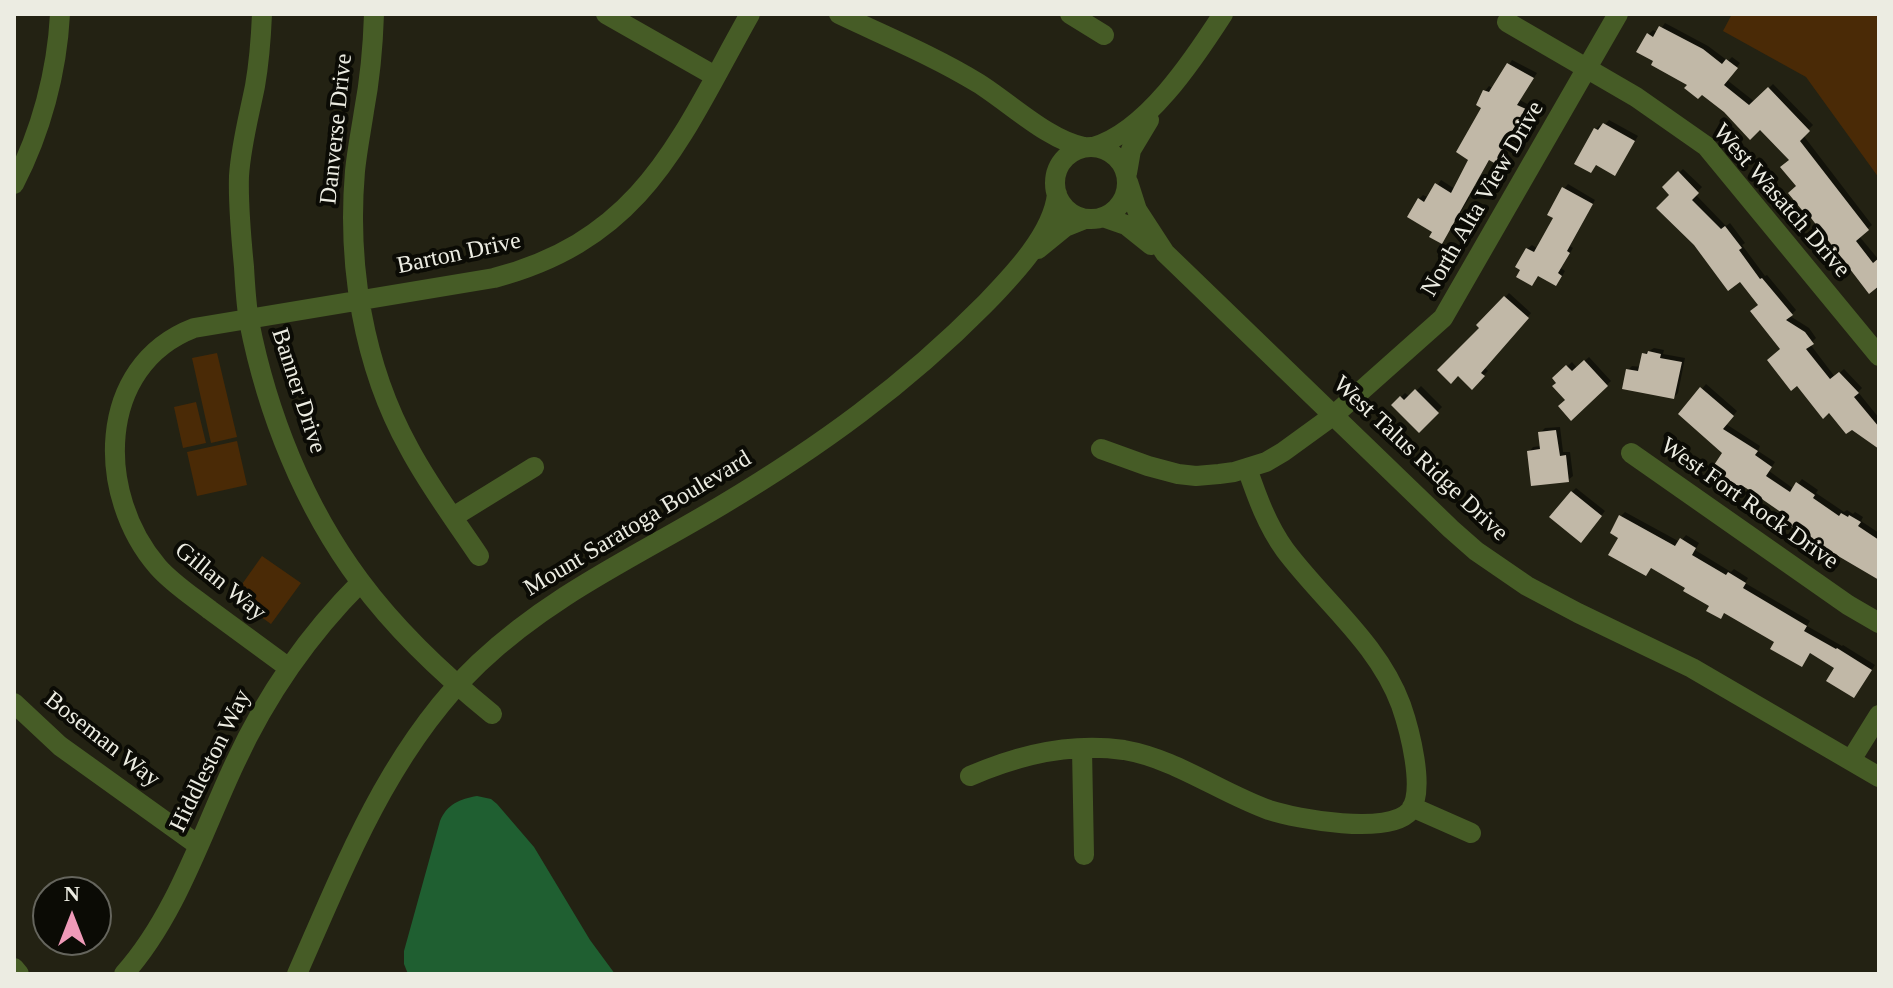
<!DOCTYPE html>
<html>
<head>
<meta charset="utf-8">
<style>
	body { margin:0 }
	#map { position:relative; width:1893px; height:988px; overflow:hidden; background:#232213; font-family:Georgia,serif }
	canvas { display:block }
	.frame { position:absolute; inset:0; border:16px solid #ecece2; pointer-events:none }
	.north { position:absolute; left:32px; top:876px; width:80px; height:80px; box-sizing:border-box; background:#0b0b05; border:2px solid #65655d; border-radius:50%; rotate:0deg; font-size:22px; font-weight:700; line-height:32px; text-align:center; color:#ecece2 }
	.north::after { content:''; display:block; margin:auto; width:28px; height:36px; background:#ef9ab8; clip-path:polygon(50% 0,100% 100%,50% 72%,0 100%) }
</style>
</head>
<body>
<div id="map">
<canvas width="1893" height="988"></canvas>
<div class="frame"></div>
<div class="north">N</div>
</div>
<script>
const g = document.querySelector('canvas').getContext('2d');
g.lineJoin = 'round';
function fillPath(path, color) {
  g.fillStyle = color;
  g.fill(path, 'evenodd');
}
function trace(path, color, width, dash) {
  g.strokeStyle = color;
  g.lineWidth = width;
  g.lineCap = dash ? 'butt' : 'round';
  g.setLineDash(dash || []);
  g.stroke(path);
}
function write(font, color, halo, rows, align = 'center') {
  g.font = font + ' Georgia,serif';
  g.lineWidth = 8;
  g.setLineDash([]);
  g.textBaseline = 'middle';
  g.strokeStyle = halo;
  g.fillStyle = color;
  for (const [text, x, y, turn = 0] of rows) {
    g.save();
    g.translate(x, y);
    g.rotate((+turn || 0) * Math.PI / 180);
    g.textAlign = isNaN(turn) ? turn : align;
    if (halo) g.strokeText(text, 0, 0);
    g.fillText(text, 0, 0);
    g.restore();
  }
}
const green = new Path2D(`
	M1732,14H1879V178L1806,77L1723,31Z
	M217,353L237,437L211,443L192,358Z
	M196,402L206,443L183,448L174,407Z
	M237,441L247,485L197,496L187,452Z
	M262,556L301,583L271,624L233,597Z`);
const water = new Path2D(`
	M477,796L491,799L497,804L534,847L590,940L615,974H408L404,964V951L440,821C447,804 460,799 477,796Z`);
const shadow = new Path2D(`
	M1665,23L1708,46L1728,61L1732,57L1740,63L1727,80L1755,102L1773,84L1813,125L1803,135L1872,225L1859,236L1879,260V292L1798,186V156L1760,127L1725,111L1656,60L1648,35L1653,30L1658,33Z
	M1512,60L1537,73L1520,100L1529,105L1516,124L1500,157L1496,161L1490,159L1468,196L1470,197L1442,242L1419,199L1423,195L1429,198L1441,180L1455,189L1471,160L1484,107L1485,91L1489,86L1494,89Z
	M1609,120L1638,136L1615,173L1596,129L1600,125L1603,127Z
	M1683,169L1702,187L1695,194L1726,226L1730,223L1745,243L1742,245L1765,276L1767,275L1796,310L1790,316L1809,328L1816,338L1810,344L1835,377L1844,369L1862,388L1858,392L1879,418V446L1830,411L1782,349L1760,304L1664,187Z
	M1568,184L1595,200L1570,246L1573,248L1561,268L1565,271L1560,280L1556,284L1539,275L1532,283L1527,249L1532,245L1538,249L1556,217L1564,189Z
	M1509,293L1531,313L1484,367L1488,371L1472,387L1482,328L1479,325Z
	M1654,348L1664,350L1663,354L1685,358L1678,393L1674,397L1628,370L1632,366L1641,367L1644,354Z
	M1589,357L1611,381L1571,418L1567,400L1554,379L1572,362L1577,368Z
	M1706,384L1737,411L1726,424L1760,446L1758,451L1775,462L1769,471L1794,489L1802,479L1818,490L1816,493L1844,512L1847,510L1853,514L1855,512L1863,517L1861,521L1879,533L1877,537L1879,539V580L1788,515L1725,452L1681,414Z
	M1421,386L1442,407L1419,430L1393,405L1405,393L1410,397Z
	M1560,427L1563,452H1570L1573,476L1568,480L1529,452L1533,447L1542,446L1540,433L1545,428Z
	M1576,488L1605,511L1585,536L1572,492Z
	M1625,512L1680,542L1686,535L1699,543L1695,550L1731,572L1734,569L1748,578L1745,583L1810,621L1807,626L1842,646L1843,645L1875,665L1858,692L1854,696L1837,667L1812,651L1802,665L1777,641L1711,605L1687,588L1652,567L1646,573L1621,516Z`);
const building = new Path2D(`
	M1659,26L1703,49L1722,64L1726,59L1738,68L1724,85L1749,105L1768,87L1810,131L1800,141L1869,230L1856,241L1873,263L1879,258V286L1869,294L1808,214L1806,215L1788,193L1796,186L1780,167L1789,160L1760,130L1750,140L1724,112L1702,95L1698,99L1684,88L1687,85L1651,65L1653,61L1636,52L1647,33L1653,37Z
	M1507,63L1534,78L1517,105L1526,109L1516,127L1515,126L1496,164L1489,160L1442,244L1429,237L1432,232L1407,217L1418,198L1424,202L1435,183L1451,193L1468,160L1456,152L1481,108L1476,105L1483,90L1489,92Z
	M1603,123L1635,141L1615,176L1596,165L1591,173L1574,164L1594,128L1598,130Z
	M1678,171L1699,193L1692,200L1721,229L1725,226L1742,248L1739,250L1760,279L1762,278L1793,315L1786,320L1805,332L1814,344L1806,349L1830,379L1839,372L1859,393L1854,397L1879,427V449L1852,430L1846,434L1829,413L1823,419L1797,386L1791,391L1767,360L1780,349L1750,311L1758,305L1740,282L1728,291L1694,245L1656,208L1669,195L1662,187Z
	M1562,187L1593,204L1567,251L1570,253L1558,273L1562,276L1556,286L1538,276L1532,286L1516,277L1520,270L1515,267L1526,248L1534,252L1553,218L1547,215Z
	M1504,296L1529,318L1481,373L1485,376L1472,390L1458,376L1451,384L1437,370L1479,328L1476,325Z
	M1648,351L1661,354L1660,358L1682,362L1674,399L1622,389L1626,369L1638,371L1642,353L1647,354Z
	M1584,360L1608,386L1571,421L1558,406L1565,400L1552,386L1556,383L1552,378L1566,365L1572,371Z
	M1700,387L1734,416L1723,429L1758,451L1755,455L1772,467L1766,476L1790,492L1796,482L1815,495L1813,498L1839,516L1841,513L1848,517L1849,515L1861,522L1858,526L1879,540V580L1804,536L1782,520L1785,515L1746,488L1740,485L1739,487L1712,468L1722,453L1678,414Z
	M1415,389L1439,413L1419,433L1391,405L1400,396L1404,400Z
	M1556,430L1560,456L1566,455L1569,482L1531,486L1527,451L1540,449L1538,432Z
	M1571,491L1602,516L1581,543L1549,517Z
	M1619,515L1675,546L1680,538L1696,548L1692,555L1726,575L1728,572L1746,583L1743,588L1807,626L1804,631L1836,649L1837,648L1872,670L1854,698L1826,681L1834,668L1810,653L1802,667L1770,649L1774,642L1724,613L1721,619L1706,611L1709,606L1683,591L1685,588L1651,568L1646,576L1608,555L1618,538L1610,533Z`);
const minor = new Path2D(`
	M262,14C261,38 259,63 255,86C249,116 241,145 239,176C238,206 241,236 244,267C245,285 246,303 249,321C267,413 304,506 360,581C397,631 444,675 492,714
	M374,14C373,46 370,79 364,111C361,131 357,151 355,171C347,265 363,365 409,448C429,486 455,520 479,556
	M606,14L715,76
	M839,14C885,36 934,56 978,83C1010,103 1048,140 1084,147
	M1070,14L1104,35
	M1507,22L1636,97L1706,146L1879,356
	M1055 183a36 36 0 1 1 72 0a36 36 0 1 1-72 0Z
	M1093,147C1146,132 1194,59 1223,14
	M1127,173L1131,150L1149,120
	M1128,182L1137,210L1165,253L1451,529L1476,551L1527,586L1578,613L1692,668L1879,777
	M14,184C41,132 57,72 60,14
	M1103,217L1126,225L1151,245
	M1038,249L1065,227L1085,219
	M1101,449L1148,466L1178,474L1196,476L1219,474L1234,472L1266,462L1283,452L1334,415L1443,318L1618,14
	M1631,453L1848,605L1879,623
	M453,517L534,467
	M289,668C263,649 236,629 210,610C192,596 173,584 158,567C96,496 95,366 194,328L494,278C645,238 680,138 750,14
	M14,703L60,746L198,845
	M1082,749L1084,855
	M1851,760L1879,715
	M970,776C1018,755 1070,742 1124,750C1176,759 1219,792 1269,810C1297,819 1389,836 1410,811C1426,790 1409,728 1401,705C1378,643 1324,602 1285,550C1267,525 1257,497 1247,468
	M1412,807L1471,833
	M14,968L19,974
	M124,974C176,916 202,833 235,763C266,696 309,634 361,582
	M297,974C346,863 390,748 479,663C552,594 637,556 722,505C819,447 905,385 985,304C1012,276 1053,234 1057,194`);
const streetNames = [
	["Danverse Drive",337,129,-84],
	["North Alta View Drive",1483,199,-60],
	["West Wasatch Drive",1781,201,49],
	["Barton Drive",459,254,-12],
	["Banner Drive",298,391,72],
	["West Talus Ridge Drive",1420,459,43],
	["West Fort Rock Drive",1749,504,35],
	["Mount Saratoga Boulevard",638,524,-31],
	["Gillan Way",220,582,39],
	["Boseman Way",102,740,38],
	["Hiddleston Way",211,761,-64]
];
fillPath(green, '#4a2a06');
fillPath(water, '#1f5f31');
fillPath(shadow, '#0007');
fillPath(building, '#c1b8a7');
trace(minor, '#465c26', 20);
write('24px', '#ecece2', '#0b0b05', streetNames);
</script>
</body>
</html>
